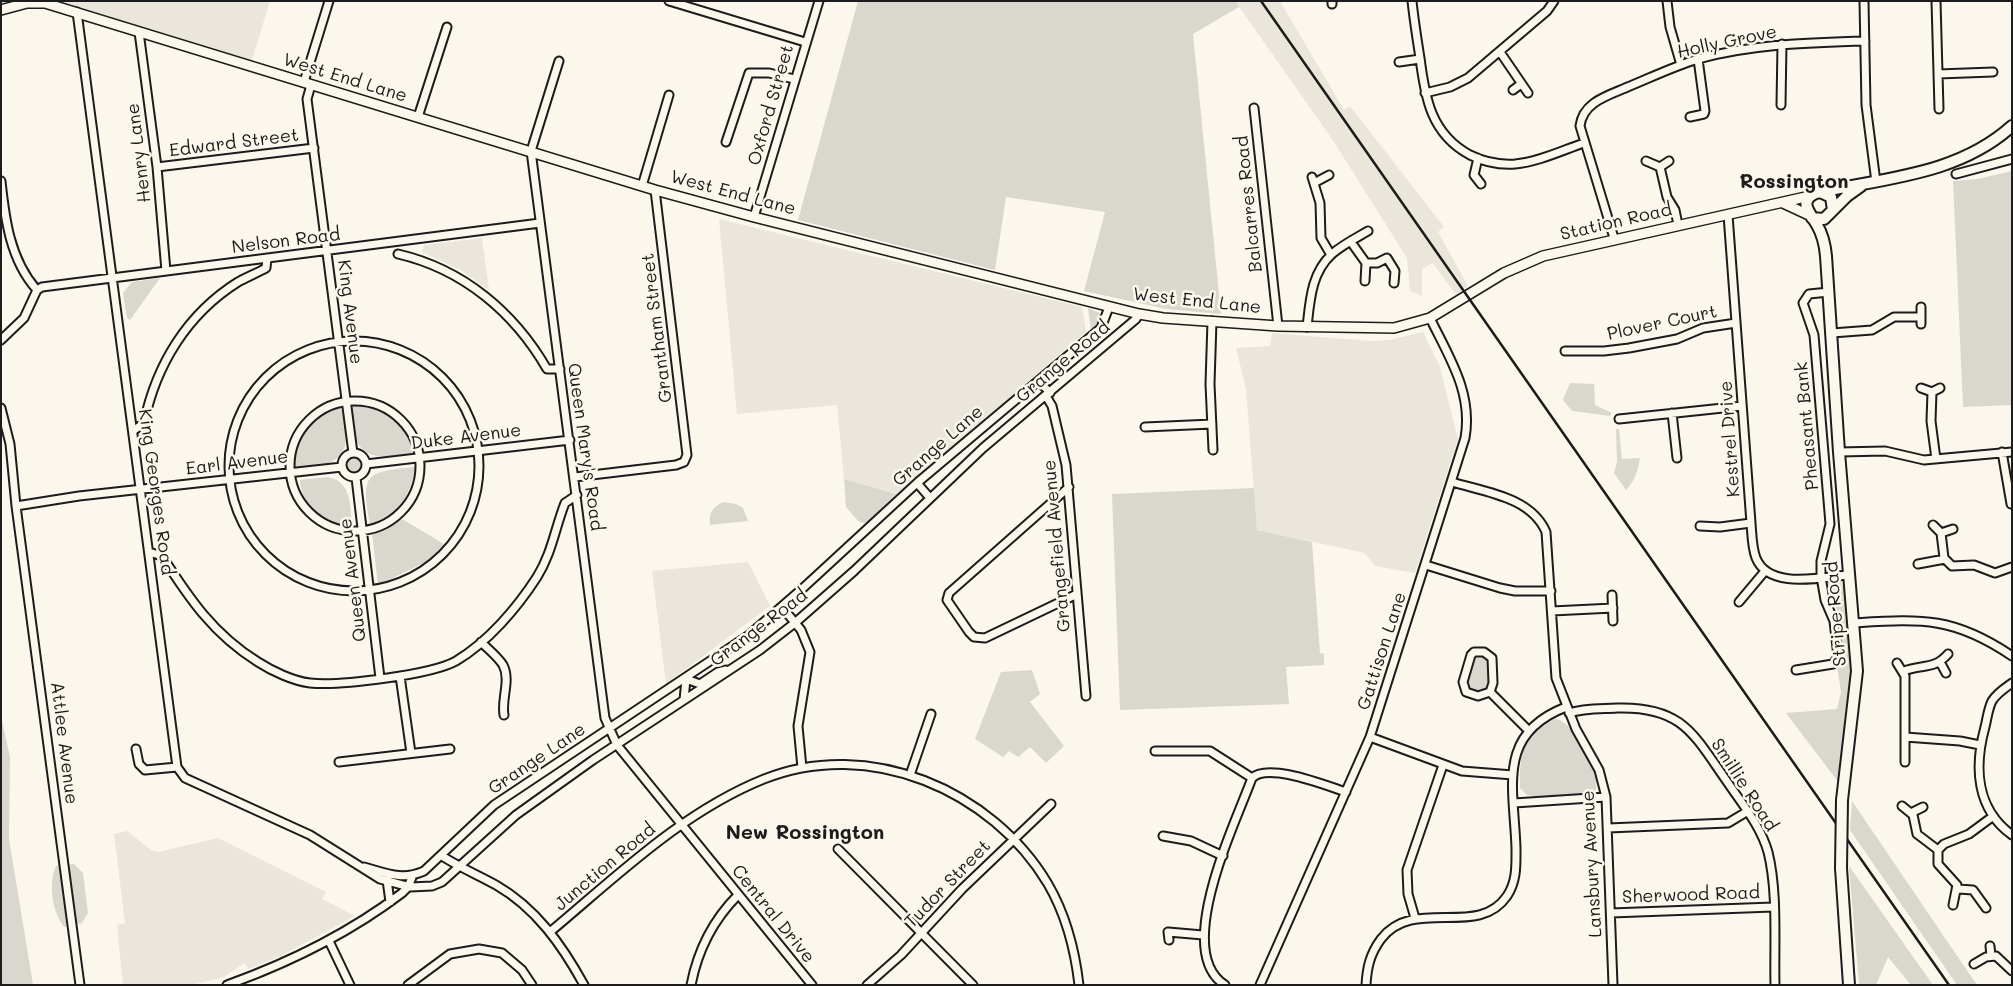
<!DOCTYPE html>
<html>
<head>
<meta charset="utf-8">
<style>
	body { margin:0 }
	#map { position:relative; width:2013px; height:986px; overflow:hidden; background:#fbf7ec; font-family:Mali,sans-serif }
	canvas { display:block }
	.frame { position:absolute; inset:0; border:2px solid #1c1c1c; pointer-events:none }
</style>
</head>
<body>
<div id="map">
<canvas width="2013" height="986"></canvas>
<div class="frame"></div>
</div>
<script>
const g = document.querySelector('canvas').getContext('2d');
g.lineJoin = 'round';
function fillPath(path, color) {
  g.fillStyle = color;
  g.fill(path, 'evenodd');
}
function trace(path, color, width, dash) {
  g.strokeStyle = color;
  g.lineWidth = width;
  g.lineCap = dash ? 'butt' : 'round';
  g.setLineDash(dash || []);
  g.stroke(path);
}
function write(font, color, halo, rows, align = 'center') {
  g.font = font + ' Mali,sans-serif';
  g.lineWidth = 5;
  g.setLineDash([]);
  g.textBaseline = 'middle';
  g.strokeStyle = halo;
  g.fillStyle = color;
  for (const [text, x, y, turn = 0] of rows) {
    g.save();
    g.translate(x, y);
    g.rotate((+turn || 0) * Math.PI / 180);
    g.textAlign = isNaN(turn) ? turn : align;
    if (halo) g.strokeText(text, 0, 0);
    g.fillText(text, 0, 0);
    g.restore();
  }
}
const built = new Path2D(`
	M1,1H270L252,60L34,5L1,15Z
	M1235,1H1280L1344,110L1350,106L1444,227L1438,232L1468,286L1456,295L1433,263L1422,269V296L1410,291L1407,258L1332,139Z
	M719,219L1082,307L1086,332L896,494L844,479L837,405L737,414Z
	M482,238L489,290L462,271L422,252L424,245Z
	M1423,332L1440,367L1458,439L1415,573L1375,566L1365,553L1257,530L1246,389L1236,348L1270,346L1272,333L1372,341L1390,340Z
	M748,562L770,606L666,684L652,571Z
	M127,831L151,850L158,852L218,838L326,892L322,899L355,916L283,955L249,969L244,963L224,977L191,985H123L117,925L125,923L114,834Z`);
const green = new Path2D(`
	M858,1H1235L1239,7L1193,34L1221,314L1166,309L1084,291L1105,212L1006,197L995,270L798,220Z
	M2012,171V405L1963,407L1953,181L1977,179Z
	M160,278L130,320L127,318L123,293L132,282Z
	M1088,308L1100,313L1099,324L1091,330Z
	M1570,383L1594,384L1595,405L1612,413L1610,416L1572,411L1563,400Z
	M350,403C383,402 405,424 414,454C363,461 354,456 350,403Z
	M341,407C343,419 348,434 345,446C341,466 310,468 294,467C295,436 311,414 341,407Z
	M1616,429H1619L1622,459L1640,458C1638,470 1635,481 1626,490L1614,473L1617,462Z
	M345 465a9 9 0 1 1 18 0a9 9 0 1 1-18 0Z
	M415,467C412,495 397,515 370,524C361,473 365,472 415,467Z
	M326,477C352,480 350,505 352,526C328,528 300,505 300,480Z
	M844,479L896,494L867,523L859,522L846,507Z
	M1254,488L1257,530L1312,542L1320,653L1324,654V665L1286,667L1289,704L1120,710L1112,494Z
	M723,502L736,504L743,508L748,521L710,525C709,512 712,508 723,502Z
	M402,519L444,544L428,561L378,585L372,534L384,531Z
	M1832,580L1840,581L1844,588L1852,670L1839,783L1786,713L1837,709L1841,692L1837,666C1843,656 1844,628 1840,616C1835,604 1828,596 1828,583Z
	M1471,655H1489L1493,689L1472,695L1463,682Z
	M1032,670L1040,694L1030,702L1064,746L1046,763L1030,747L1018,757L1009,751L1003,757L975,739L1001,672Z
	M1,716L10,757L9,839L33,985H1Z
	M1555,719C1573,719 1601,774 1596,790L1581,793L1580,795L1541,797L1527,795L1520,788C1519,752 1523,736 1555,719Z
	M1852,801L1968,972L1977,985H1957L1850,830Z
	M74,864L83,873L88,913L82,923L64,927C52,911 48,884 56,866Z
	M1849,866L1933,985H1911L1888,957L1876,985H1859Z`);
const minor = new Path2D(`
	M669,1L805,42
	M1412,1C1414,20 1417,39 1420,58C1425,98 1431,134 1470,155C1484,162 1499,165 1515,164C1538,162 1563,150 1584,143
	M1667,1L1670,27L1681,65
	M1864,1L1866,105L1876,182
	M1936,1L1939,109
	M1332,4V1
	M77,12L177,767L185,778L310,835L380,879L410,887L432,886L442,882L516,815L593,760L760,650L796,622L854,571L983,448L1136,319L1139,314
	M139,32L157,167L166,271
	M1500,52L1528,93
	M559,61L531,151L605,718L617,745L812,985
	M1399,62L1420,59
	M1938,74L1993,72
	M304,82L329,1
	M311,85L307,99L353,453
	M1513,90L1521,84
	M1425,93L1450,87L1468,78L1547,11L1554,1
	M1781,105L1782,44
	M1254,108L1278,326
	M418,117L447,27
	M1690,117L1704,114L1705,111L1698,59
	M726,142L749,73H769L794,79
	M1478,158L1474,175L1481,184
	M1646,161L1660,167
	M1669,161L1660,167L1667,197L1675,210L1678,225
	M157,167L314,148
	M1956,174L2012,159
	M1312,177L1320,203L1321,238L1331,255
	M1,181C5,219 10,260 37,290L24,318L1,340
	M1314,183L1329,175
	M642,186L669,95
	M1728,215L1751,523C1752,535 1752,548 1756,558C1769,590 1821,577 1849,575
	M754,217L819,1
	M1614,238L1580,126C1583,101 1610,95 1630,86C1652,77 1675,66 1698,59C1753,44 1808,43 1865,41
	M1351,242L1366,263
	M398,254C463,269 514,312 547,369H560
	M1365,281L1366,263H1377L1387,258L1395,271L1394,283
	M37,290L42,287L540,223
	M1921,307V324
	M1212,321L1210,384L1213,450
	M1307,327C1310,301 1311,273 1332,254C1342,245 1356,238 1368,231
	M1832,333L1872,330L1894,317H1921
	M229 466a125 125 0 1 1 250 0a125 125 0 1 1-250 0Z
	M1565,351H1604L1629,348L1677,339L1703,328L1736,323
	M1039,381L1050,393
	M1921,388L1932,392L1940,388
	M1932,392L1931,421L1936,459
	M1046,396L1052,406L1066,465L1086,696
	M290 466a65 65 0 1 1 130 0a65 65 0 1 1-130 0Z
	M1,408L10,444L16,506L80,985
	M1672,413L1677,458
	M1619,419L1742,406
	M1145,427L1212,424
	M133,431L144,423C156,365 187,314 238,282C247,277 257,273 266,268L267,259
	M1839,452L1885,451L1924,460L2012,452
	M2002,452L2011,504
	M342 465a12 12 0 1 1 24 0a12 12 0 1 1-24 0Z
	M366,464L570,440
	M575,477L676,465L684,462L687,455L655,190
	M356,478L380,678
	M1452,482C1485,492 1531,497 1546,532L1556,678L1576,729L1599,770L1606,797L1613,985
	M917,483L930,498
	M1069,487L949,593L947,600L969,632L974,637L985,638L1077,594
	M16,506L79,496L342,467
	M1933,525L1941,533L1953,529
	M1700,526L1720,527L1751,523
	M1941,533L1944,558L1952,566L1974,565L1995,573L2012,567
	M149,552L162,556C189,598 213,634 258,662C272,671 293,681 310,683C339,686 431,675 456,661C488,642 517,608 537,577C552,553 555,528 565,503L577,495
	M1918,564L1945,559
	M1426,565L1500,588L1515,591H1551
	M1612,595L1613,621
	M1739,602L1765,571
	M782,607L801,630L810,652L798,726L802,768
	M1552,611L1613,608
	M1853,623C1921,619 1953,616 2012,656
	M481,642C488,649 498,657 503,665C511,680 501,699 504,715
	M1940,662L1946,673
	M1897,663L1905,676V762
	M1796,670L1833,664L1838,657L1834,621L1825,600L1821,577V561L1830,524L1814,335L1803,303L1809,294L1829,292
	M1904,671C1922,664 1934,670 1948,654
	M400,676L411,753
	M2012,683C2005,688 1997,693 1992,701C1988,709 1987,719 1985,727C1974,767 1976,809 2012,835
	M1490,692L1493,683L1492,658L1484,652H1474L1471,655L1463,682L1466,692L1478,696L1490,692L1528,730
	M684,700L686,679L700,684L718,672L726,670
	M1569,713C1584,708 1601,709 1617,708C1683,706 1694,735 1728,783C1743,805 1761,827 1768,852C1778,892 1774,943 1775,985
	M1370,737L1462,771L1513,775
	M1905,737L1960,741L1980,745
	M136,749L139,764L145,770L177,767
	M1155,751H1210L1252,778
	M339,762L450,749
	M910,775L931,714
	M1514,803L1606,797
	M1902,806L1913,815L1917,834L1938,850
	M1911,813L1923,807
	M1608,828L1728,823L1748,811
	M1163,836L1191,841L1223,856
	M838,849L973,985
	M442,856C459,867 478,875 496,885C536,908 562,945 584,985
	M364,867C386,873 402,881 424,871L494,805L749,635L802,589L917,483L1101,328L1109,307
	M387,880L390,902
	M1958,889L1973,890L1986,908
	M1953,905L1957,885L1938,864V850L1944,844L1969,834L1992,817
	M1611,913L1773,907
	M1415,918L1408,894L1407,870L1443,765
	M550,932C617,876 682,812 764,779C869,737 992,790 1048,884C1066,915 1075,950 1079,985
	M1169,940L1168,932L1203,935
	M329,941L350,985
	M1990,946L1991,956
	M1974,964L1986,957L1996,956L2012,971
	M227,985C291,962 348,934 402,893L408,887L413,875
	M408,985L450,954L479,949L502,953L522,970L532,985
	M691,985C698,949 713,920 738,895
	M867,985L901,955L962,889L1051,804
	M1225,985C1172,952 1236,822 1252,778C1268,762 1327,786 1346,792
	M1260,985L1370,737L1465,438C1473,393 1449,357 1430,318
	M1366,985C1367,967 1370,954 1381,939C1414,896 1478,939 1507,896C1517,881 1516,865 1516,848C1514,787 1496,734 1566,707`);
const tertiary = new Path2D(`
	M1,10L27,3H45L655,190L754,217L1139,314L1163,318L1278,326L1394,328L1430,318L1504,273L1543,256L1810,196
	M1783,203L1811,216`);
const secondary = new Path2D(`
	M1833,210L1847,196L1861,186
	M1812,218L1824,219L1833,210L1831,197L1820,192
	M1842,800L1857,671L1839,452L1826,256C1825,245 1823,235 1817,225C1811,214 1797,201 1816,193C1884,178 1958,175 2012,126
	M1841,868L1849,985`);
const rail = new Path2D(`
	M1261,1L1949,985`);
const secondaryBridge = new Path2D(`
	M1841,868L1842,800`);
const streetNames = [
	["Holly Grove",1727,42,-12],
	["West End Lane",345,78,17],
	["Oxford Street",771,105,-74],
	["Edward Street",234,143,-7],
	["Henry Lane",139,153,-97],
	["West End Lane",733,193,15],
	["Balcarres Road",1249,204,-96],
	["Station Road",1616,222,-13],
	["Nelson Road",286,241,-7],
	["West End Lane",1197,301,6],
	["King Avenue",350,312,83],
	["Plover Court",1662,323,-12],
	["Grantham Street",657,328,-97],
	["Grange Road",1063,362,-40],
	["Pheasant Bank",1807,426,-95],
	["Duke Avenue",466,437,-7],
	["Kestrel Drive",1730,439,-94],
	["Grange Lane",938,446,-41],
	["Queen Mary's Road",585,447,82],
	["Earl Avenue",237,463,-7],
	["King Georges Road",156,492,82],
	["Grangefield Avenue",1057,546,-95],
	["Queen Avenue",353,580,-97],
	["Stripe Road",1836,614,-95],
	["Grange Road",759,628,-37],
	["Gattison Lane",1382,651,-72],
	["Attlee Avenue",64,743,83],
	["Grange Lane",537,759,-34],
	["Smillie Road",1744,785,57],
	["Lansbury Avenue",1592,864,-93],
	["Junction Road",605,867,-40],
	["Tudor Street",948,884,-46],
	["Sherwood Road",1691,895,-2],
	["Central Drive",773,914,51]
];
const quarterNames = [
	["Rossington",1794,182],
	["New Rossington",805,833]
];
fillPath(built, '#eae6dc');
fillPath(green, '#dad7ce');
trace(minor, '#1c1c1c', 11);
trace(tertiary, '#1c1c1c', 12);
trace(secondary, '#1c1c1c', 14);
trace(minor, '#fbf7ec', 7);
trace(tertiary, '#fbf7ec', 9);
trace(secondary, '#fbf7ec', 10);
trace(rail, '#1c1c1c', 2.5);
trace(secondaryBridge, '#1c1c1c', 14, []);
trace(secondaryBridge, '#fbf7ec', 10);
write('18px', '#1c1c1c', '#fbf7ec', streetNames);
write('bold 20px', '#1c1c1c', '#fbf7ec', quarterNames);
</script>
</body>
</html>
